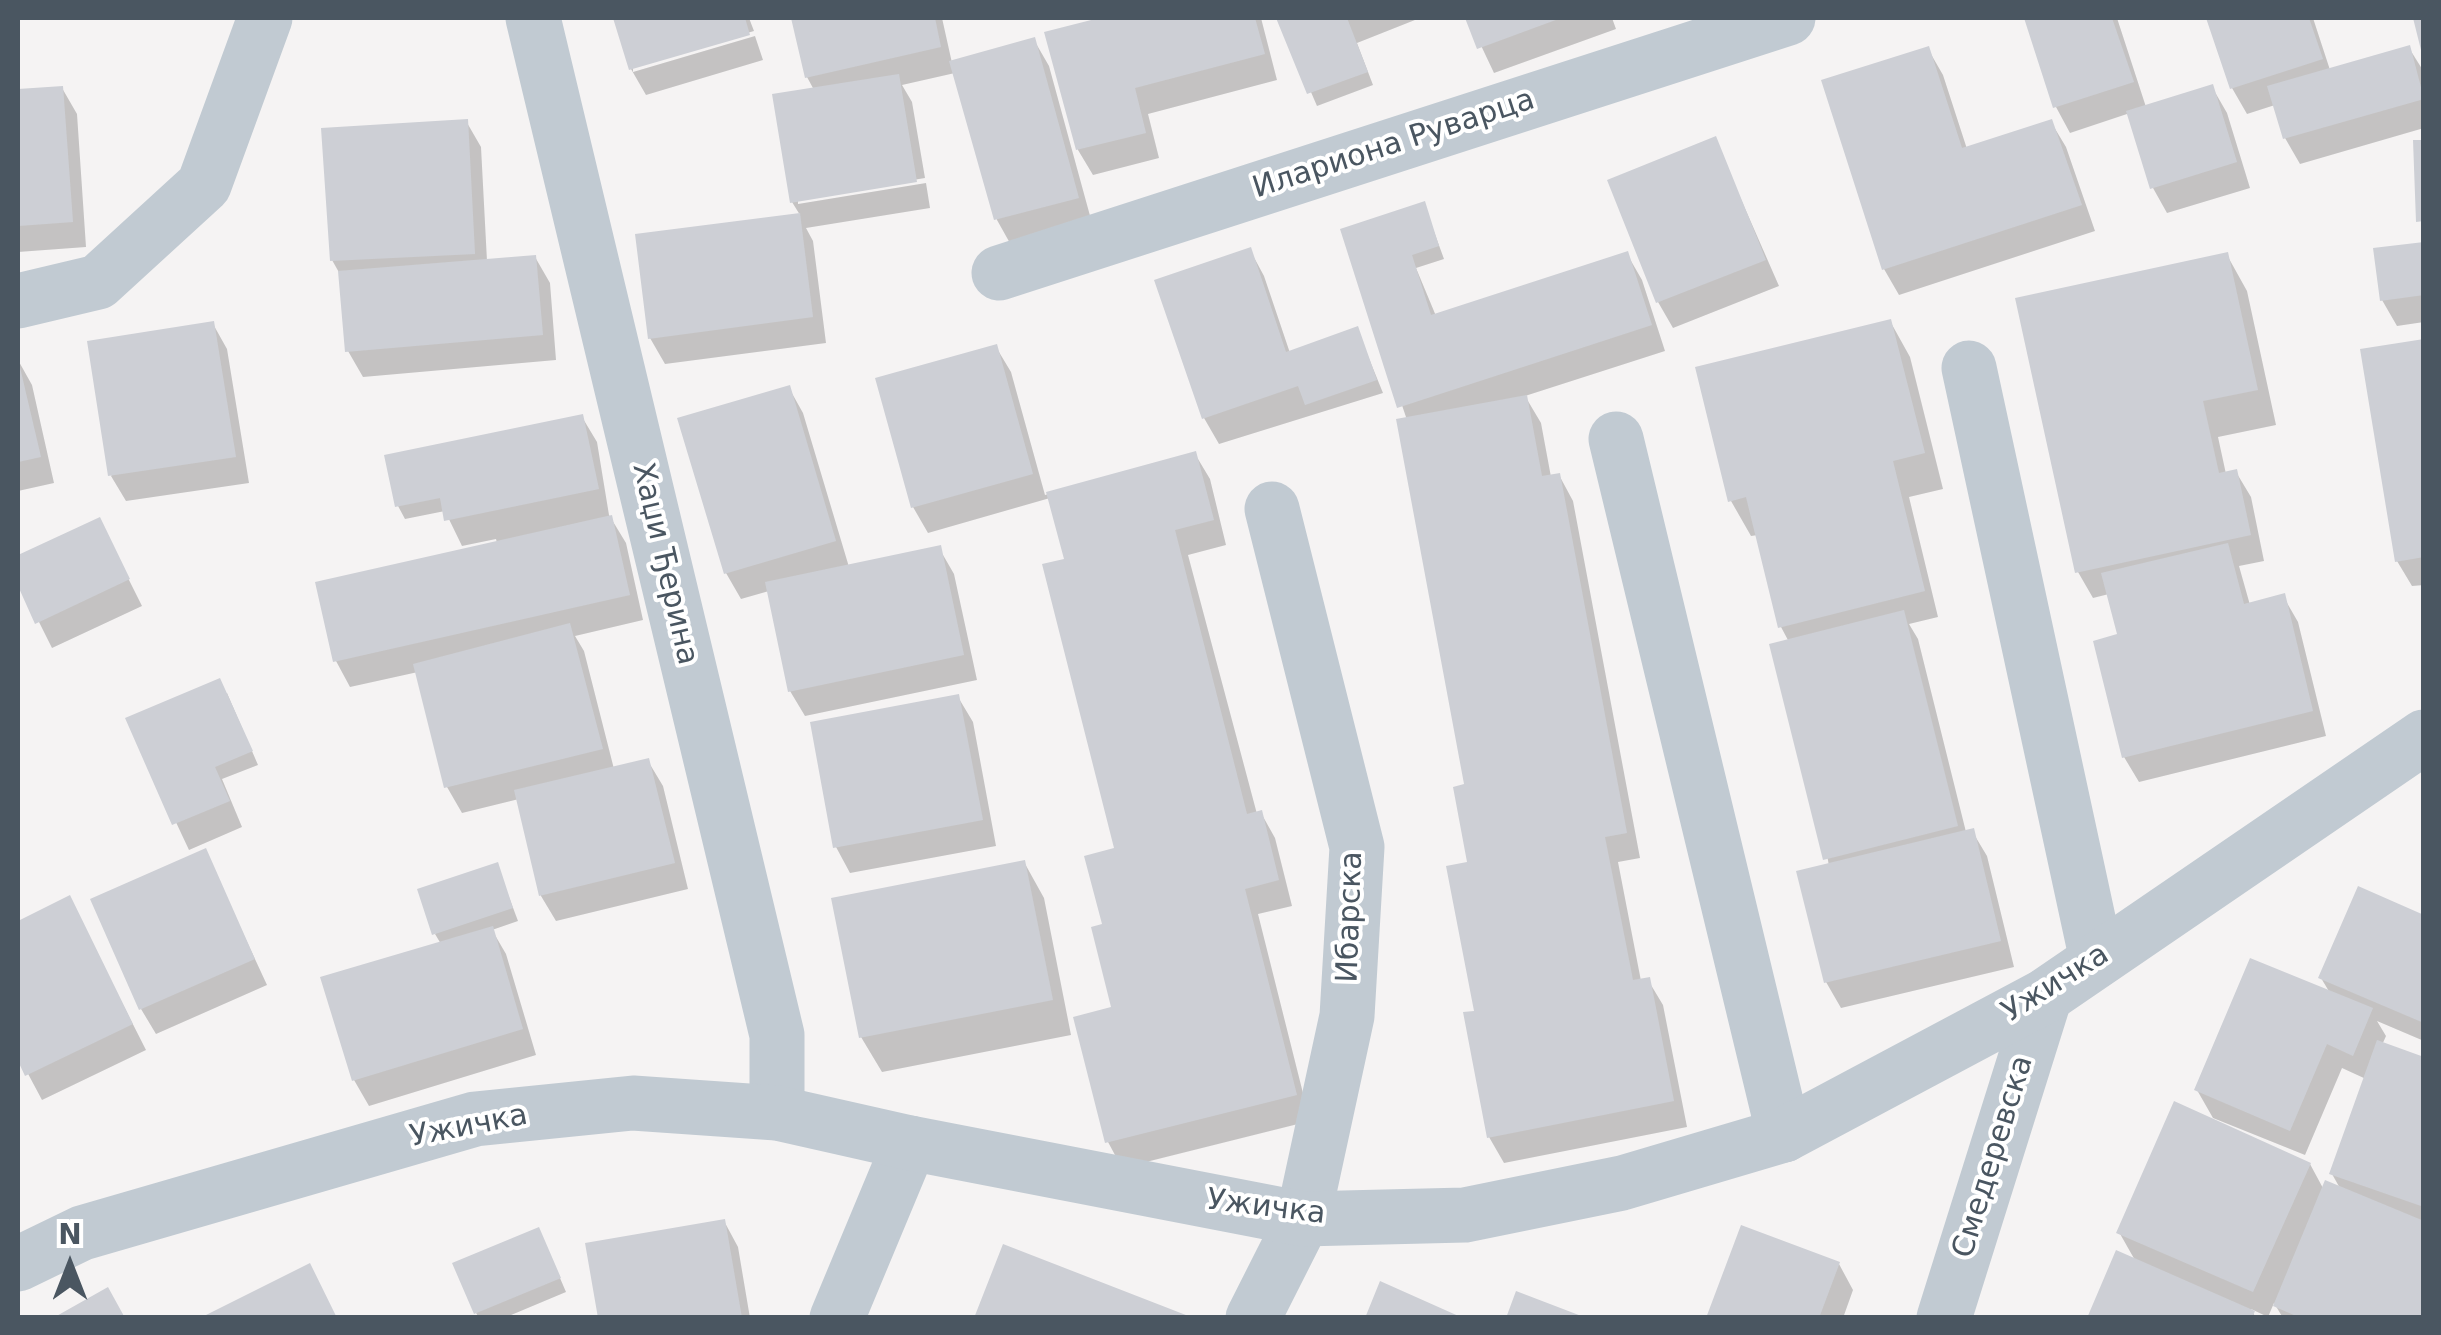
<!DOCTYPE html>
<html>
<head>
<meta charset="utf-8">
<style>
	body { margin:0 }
	#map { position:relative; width:2441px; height:1335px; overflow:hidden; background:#f5f3f3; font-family:"DejaVu Sans",sans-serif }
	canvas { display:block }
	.frame { position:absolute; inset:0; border:20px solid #4a5661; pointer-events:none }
	.north { position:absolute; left:20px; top:1215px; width:100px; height:100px; -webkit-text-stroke:8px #fff; paint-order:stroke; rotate:0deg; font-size:28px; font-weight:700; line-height:40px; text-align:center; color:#4a5661 }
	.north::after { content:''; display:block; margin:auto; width:35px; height:45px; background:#4a5661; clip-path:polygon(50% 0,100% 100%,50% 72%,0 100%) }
</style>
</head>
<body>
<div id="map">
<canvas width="2441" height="1335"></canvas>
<div class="frame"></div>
<div class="north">N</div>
</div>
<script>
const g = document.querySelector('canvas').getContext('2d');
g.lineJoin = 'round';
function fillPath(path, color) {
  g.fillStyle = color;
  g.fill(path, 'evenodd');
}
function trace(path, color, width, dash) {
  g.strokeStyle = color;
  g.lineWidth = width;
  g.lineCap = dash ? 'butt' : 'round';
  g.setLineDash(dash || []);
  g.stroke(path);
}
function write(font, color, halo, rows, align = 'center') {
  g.font = font + ' "DejaVu Sans",sans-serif';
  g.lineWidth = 8;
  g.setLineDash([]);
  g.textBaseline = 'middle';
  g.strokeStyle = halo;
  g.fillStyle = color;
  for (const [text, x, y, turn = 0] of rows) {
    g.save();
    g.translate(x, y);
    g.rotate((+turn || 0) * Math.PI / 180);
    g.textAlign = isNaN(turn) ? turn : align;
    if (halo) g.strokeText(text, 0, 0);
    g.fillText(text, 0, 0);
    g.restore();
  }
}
const shadow = new Path2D(`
	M615,18H749L754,31L633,66V72L755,36L763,60L646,95L631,69Z
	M793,18H942L952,63L1034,40L1049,66L1092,223L1011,245L997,220L955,73L902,85L912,102L925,178L798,199V204L926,183L930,208L806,228L813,241L826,343L665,364L650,338L800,215L792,202L814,90L807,77Z
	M1110,18H1261L1277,80L1148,114L1159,158L1093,175L1078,150L1047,34Z
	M1279,18H1420L1357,43L1373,85L1317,106Z
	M1468,18H1612L1616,29L1494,73Z
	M2026,18H2117L2146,107L2212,87L2227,113L2250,188L2167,213L2153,188L2130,113L2070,133L2056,107Z
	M2209,18H2313L2330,70L2409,48L2424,72V128L2300,164L2285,138L2275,105L2247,114L2232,88Z
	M1928,49L1943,75L1967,149L2051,122L2066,147L2095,231L1899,295L1884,269Z
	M62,88L77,114L86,247L18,252V91Z
	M466,121L481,147L487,261L535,257L550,283L556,360L363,377L348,351L341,276L332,260Z
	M1715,140L1779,286L1673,328L1658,302L1610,181Z
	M1424,204L1444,259L1416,268L1436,316L1627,254L1642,280L1665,351L1525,396L1541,423L1551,477L1559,475L1573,501L1640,858L1618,862L1641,981L1648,980L1663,1005L1687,1127L1504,1163L1489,1137L1477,1013L1467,786L1407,420L1343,231Z
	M2424,244V322L2397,326L2382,300Z
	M1250,250L1264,276L1290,353L1357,329L1383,393L1219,444L1204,418Z
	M2227,255L2247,291L2276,425L2218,437L2226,474L2236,472L2251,497L2264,561L2239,566L2250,605L2283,596L2298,622L2326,736L2139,782L2124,757L2120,636L2109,594L2093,598L2078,572Z
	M1890,321L1910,357L1943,489L1909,497L1938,617L1909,624L1918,639L1966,832L1972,831L1987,856L2014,967L1841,1008L1826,982L1829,866L1789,642L1781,627L1758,535L1751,536L1731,501Z
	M213,324L227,349L249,483L126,501L111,476Z
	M2424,341V585L2412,586L2397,561Z
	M996,347L1011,372L1045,495L1195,454L1210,479L1226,545L1188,555L1257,814L1261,813L1275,838L1292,906L1258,914L1310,1121L1122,1168L1108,1142L1076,1019L1114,1009L1105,926L1117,850L1067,561L1050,498L928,533L913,507Z
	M18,360L32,385L54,483L18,491Z
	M789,388L803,413L849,567L939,548L954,574L977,680L805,716L790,691L769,591L741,599L726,573L680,420Z
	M582,417L597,442L609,515L626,543L643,620L575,636L584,651L614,769L648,761L663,786L688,889L556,921L541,896L519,799L462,813L447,787L418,672L350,687L336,661L497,543L496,539L462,546L445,511L405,519L398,506Z
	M99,520L142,606L52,648L18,580V558Z
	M227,693L258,765L222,779L242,827L189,850L128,720Z
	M958,697L973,722L996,846L850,873L836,847Z
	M205,851L267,985L156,1034L141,1009Z
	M1024,862L1044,898L1071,1035L882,1072L861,1037Z
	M497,865L518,921L492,930L506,954L536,1055L369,1106L354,1080L441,944L435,934Z
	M69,898L146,1050L42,1100L18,1055V924Z
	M2424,918V1041L2377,1021L2386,1036L2382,1045L2424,1060V1318H2283L2274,1303L2268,1317L2251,1309L2256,1318H2090L2136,1262L2119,1232L2310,1164L2324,1190H2341L2332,1174L2366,1079L2342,1068L2305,1155L2213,1118L2197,1090L2330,993L2321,978Z
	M724,1221L738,1247L750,1318H600Z
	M545,1243L566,1292L504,1318H479L476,1313Z
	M1839,1264L1853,1290L1843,1318H1708Z`);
const building = new Path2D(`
	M613,18H745L750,35L629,70Z
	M791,18H935L941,47L805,78Z
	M1099,18H1255L1265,54L1135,88L1146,133L1076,150L1044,32Z
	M1276,18H1347L1368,72L1307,94Z
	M1465,18H1561L1477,49Z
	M2024,18H2112L2134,82L2053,108Z
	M2206,18H2309L2323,59L2230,89Z
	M2413,18H2424V54H2422Z
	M1035,37L1079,198L994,220L949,61Z
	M2410,45L2424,99L2283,139L2267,86Z
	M1929,46L1962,148L2052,119L2082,205L1882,270L1821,80Z
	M899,74L917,182L790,203L772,94Z
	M2213,84L2237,162L2150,189L2126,111Z
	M63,86L73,222L18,226V89Z
	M468,119L475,254L330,261L321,128Z
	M1716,136L1766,260L1656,303L1607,180Z
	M2413,140H2424V221L2416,222Z
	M1425,201L1439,246L1412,255L1431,315L1628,251L1652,325L1397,408L1340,229Z
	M800,213L813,317L648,339L635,234Z
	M2424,242V295L2380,301L2373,248Z
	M1251,247L1286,352L1358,326L1377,380L1305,405L1298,386L1202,419L1154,280Z
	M2228,252L2258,390L2203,401L2219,473L2237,469L2251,535L2075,573L2015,298Z
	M536,255L543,335L345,352L338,271Z
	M1891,319L1925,453L1893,461L1925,591L1778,628L1746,497L1728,502L1695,367Z
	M214,321L236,457L108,476L87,341Z
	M2424,339V557L2395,562L2360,349Z
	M997,344L1033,474L911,508L875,378Z
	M18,359L41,457L18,462Z
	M790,385L836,541L724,574L677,418Z
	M1527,395L1542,476L1560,473L1627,833L1605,837L1633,980L1650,977L1674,1101L1487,1138L1463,1012L1474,1011L1446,866L1467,862L1453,787L1464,784L1396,419Z
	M583,414L599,489L444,521L440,498L395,507L384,455Z
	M1196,451L1214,520L1175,530L1247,814L1262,810L1279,880L1245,889L1297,1095L1105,1143L1073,1017L1111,1007L1091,927L1102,924L1084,856L1114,848L1042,564L1064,559L1046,492Z
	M612,515L630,595L333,662L315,582Z
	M100,517L130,579L35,624L18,586V555Z
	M2228,543L2244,604L2285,593L2313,711L2122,758L2093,641L2117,634L2101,573Z
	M941,545L964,655L788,692L765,582Z
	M1904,610L1958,826L1823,860L1769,644Z
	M570,623L603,749L444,788L413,664Z
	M220,678L253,751L215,767L230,801L172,825L125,718Z
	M959,694L983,820L833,848L810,722Z
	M649,758L675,863L539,896L514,790Z
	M1974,828L2001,941L1824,983L1796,871Z
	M206,848L255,959L139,1010L90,899Z
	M1025,860L1053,1000L859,1038L831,898Z
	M498,862L513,908L432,935L417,889Z
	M2358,886L2424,915V1023L2318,978Z
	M70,895L133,1024L25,1076L18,1061V921Z
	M493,926L523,1029L352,1081L320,977Z
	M2250,958L2373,1008L2353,1056L2327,1044L2290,1131L2194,1090Z
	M2377,1040L2424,1057V1207L2329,1174Z
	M2174,1101L2311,1163L2253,1292L2116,1233Z
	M2325,1180L2424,1221V1318H2301L2273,1306Z
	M725,1219L742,1318H598L585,1243Z
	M1741,1225L1840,1262L1819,1318H1706Z
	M539,1227L561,1278L474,1314L452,1263Z
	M1003,1244L1191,1317V1318H974Z
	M2116,1250L2255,1311L2252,1318H2087Z
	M310,1263L337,1318H200Z
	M1380,1281L1463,1318H1365Z
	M108,1287L125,1318H53Z
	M1516,1291L1584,1317V1318H1506Z`);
const minor = new Path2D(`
	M533,18L777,1035V1113
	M999,273L1788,18
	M18,301L98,282L204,185L265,18
	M1969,368L2097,960
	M1616,439L1784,1135
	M837,1318L910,1143
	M1253,1318L1303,1219L1347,1016L1357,847L1272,509
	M1944,1318L2045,996`);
const tertiary = new Path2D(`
	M18,1264L82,1233L475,1119L633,1103L777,1113L910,1143L1303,1219L1465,1215L1622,1183L1784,1135L2045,996L2424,737`);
const streetNames = [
	["Илариона Руварца",1394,145,-18],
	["Хаџи Ђерина",664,564,77],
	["Ибарска",1351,917,-88],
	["Ужичка",2056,984,-32],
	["Ужичка",469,1127,-11],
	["Смедеревска",1994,1157,-73],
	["Ужичка",1266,1208,7]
];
fillPath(shadow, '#0003');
fillPath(building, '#cdcfd5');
trace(minor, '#c1cad2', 55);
trace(tertiary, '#c1cad2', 55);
write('30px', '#4a5661', '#fff', streetNames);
</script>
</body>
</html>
